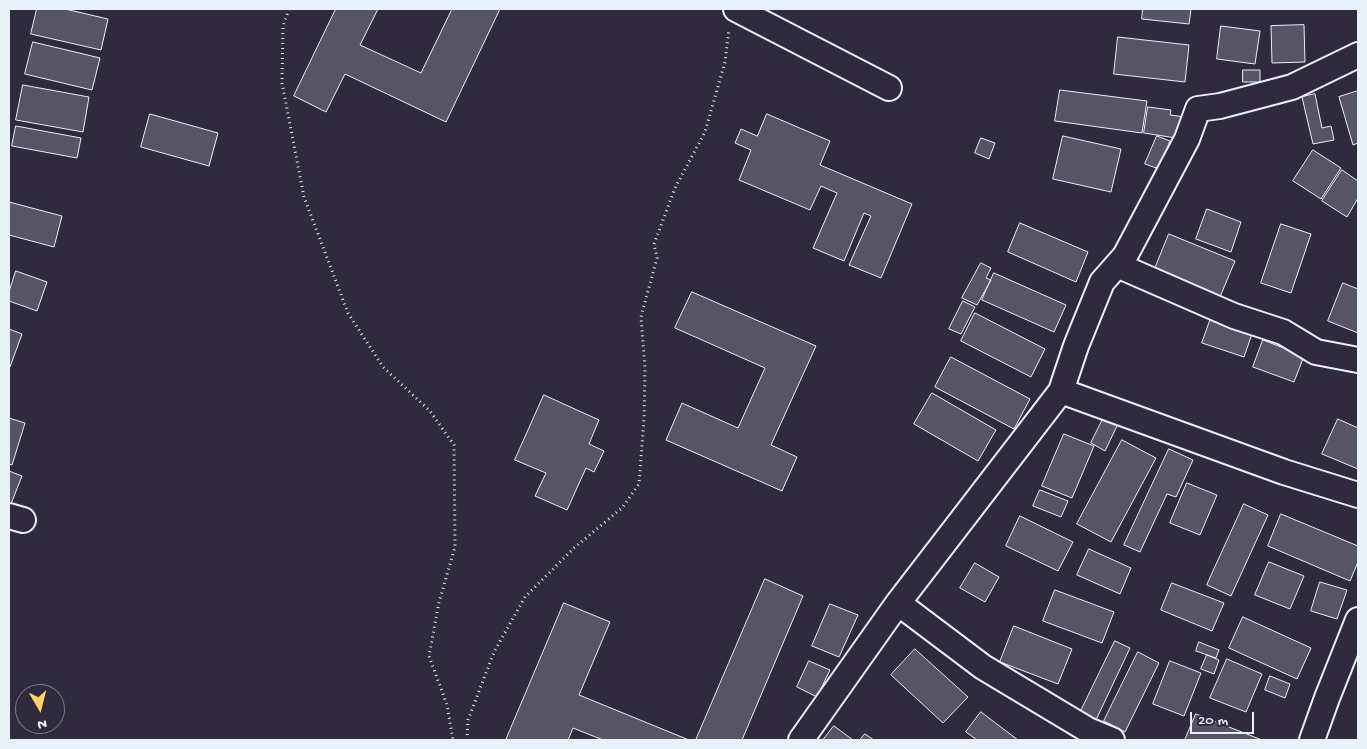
<!DOCTYPE html>
<html>
<head>
<meta charset="utf-8">
<style>
	body { margin:0 }
	#map { position:relative; width:1367px; height:749px; overflow:hidden; background:#2f2a3d; font-family:"Gochi Hand",sans-serif }
	canvas { display:block }
	.frame { position:absolute; inset:0; border:10px solid #e8f1f8; pointer-events:none }
	.north { position:absolute; left:15px; top:684px; width:50px; height:50px; box-sizing:border-box; background:#2f2a3d; border:1px solid #797a88; border-radius:50%; rotate:172deg; font-size:14px; font-weight:700; line-height:20px; text-align:center; color:#e8f1f8 }
	.north::after { content:''; display:block; margin:auto; width:18px; height:22px; background:#ffd166; clip-path:polygon(50% 0,100% 100%,50% 72%,0 100%) }
	.scale { position:absolute; left:1190px; top:712px; width:64px; height:22px; box-sizing:border-box; border:2px solid #e8f1f8; border-top:0; padding-left:6px; font-size:15px; line-height:18px; white-space:nowrap; color:#e8f1f8; -webkit-text-stroke:4px #2f2a3d; paint-order:stroke }
</style>
</head>
<body>
<div id="map">
<canvas width="1367" height="749"></canvas>
<div class="frame"></div>
<div class="north">N</div>
<div class="scale">20 m</div>
</div>
<script>
const g = document.querySelector('canvas').getContext('2d');
g.lineJoin = 'round';
function fillPath(path, color) {
  g.fillStyle = color;
  g.fill(path, 'evenodd');
}
function trace(path, color, width, dash) {
  g.strokeStyle = color;
  g.lineWidth = width;
  g.lineCap = dash ? 'butt' : 'round';
  g.setLineDash(dash || []);
  g.stroke(path);
}
const building = new Path2D(`
	M37,9H65L108,19L101,50L31,34Z
	M336,9H378L360,45L421,73L452,9H500L446,122L345,74L326,112L294,96Z
	M1143,9H1191L1189,24L1142,19Z
	M1304,25L1305,62L1272,63L1271,26Z
	M1221,26L1260,31L1255,64L1217,59Z
	M1118,37L1189,45L1185,82L1114,74Z
	M33,42L100,58L92,90L25,74Z
	M1243,70H1260V82H1243Z
	M23,85L89,97L83,132L16,120Z
	M1060,90L1147,101L1142,133L1055,121Z
	M1358,91V143L1353,145L1339,97Z
	M1315,94L1322,128L1331,126L1334,140L1313,144L1302,97Z
	M1148,107L1171,110L1170,115L1185,117L1184,128L1178,127L1176,138L1144,133Z
	M150,114L218,133L209,166L141,147Z
	M767,114L830,141L820,165L912,204L881,278L849,265L871,216L864,213L844,261L813,248L837,193L821,186L810,210L739,180L751,150L735,143L741,129L757,136Z
	M16,126L81,138L77,158L12,146Z
	M1063,136L1121,149L1111,192L1053,179Z
	M1157,136L1170,141L1159,169L1145,164Z
	M981,138L995,143L989,159L975,153Z
	M1313,150L1341,168L1321,199L1293,181Z
	M1342,170L1358,181V198L1347,217L1322,201Z
	M9,202L62,216L54,247L9,235Z
	M1207,209L1241,222L1231,252L1196,239Z
	M1020,223L1088,252L1076,282L1008,252Z
	M1281,224L1311,234L1291,293L1261,283Z
	M1169,234L1235,261L1220,297L1154,271Z
	M981,263L991,268L986,278L991,280L977,305L962,298Z
	M16,271L47,282L37,311L9,301V292Z
	M994,273L1066,305L1054,332L982,300Z
	M1343,283L1358,289V333L1328,321Z
	M692,292L816,346L771,445L797,457L782,491L666,440L682,403L738,428L765,368L675,328Z
	M963,301L975,307L961,334L949,329Z
	M975,313L1045,349L1031,377L961,341Z
	M1211,318L1253,331L1244,357L1202,343Z
	M9,329L22,334L10,367H9Z
	M1263,340L1304,356L1294,382L1253,367Z
	M951,357L1030,399L1014,429L935,387Z
	M932,393L996,430L978,461L914,424Z
	M544,395L599,420L589,444L604,451L594,472L586,468L567,510L535,496L546,473L515,460Z
	M9,418L25,423L12,465L9,464Z
	M1103,419L1117,426L1105,451L1091,443Z
	M1338,419L1358,428V469L1322,454Z
	M1064,434L1094,446L1072,498L1042,486Z
	M1122,440L1156,458L1111,542L1077,524Z
	M1169,449L1193,460L1176,497L1167,494L1140,552L1124,545Z
	M9,471L22,476L9,509Z
	M1187,483L1217,495L1200,535L1170,523Z
	M1040,490L1068,501L1061,517L1033,506Z
	M1244,504L1268,515L1231,596L1207,585Z
	M1281,514L1358,546V562L1350,581L1268,546Z
	M1020,516L1073,542L1058,571L1006,546Z
	M1089,549L1131,568L1120,594L1077,575Z
	M1269,562L1304,576L1290,609L1255,595Z
	M975,563L999,577L985,602L960,588Z
	M765,579L803,596L742,740H696Z
	M1320,582L1347,590L1337,619L1311,611Z
	M1172,583L1224,603L1212,631L1161,610Z
	M1055,590L1114,612L1102,643L1043,621Z
	M564,603L610,622L579,695L689,740H603L573,728L568,740H506Z
	M830,604L858,615L839,657L812,646Z
	M1243,617L1311,648L1297,679L1229,648Z
	M1014,626L1072,649L1058,684L1000,662Z
	M1115,641L1130,648L1096,720L1080,713Z
	M1199,642L1219,650L1216,658L1196,651Z
	M915,649L968,697L943,723L891,675Z
	M1138,652L1159,663L1125,732L1104,721Z
	M1207,655L1219,660L1214,674L1201,669Z
	M1227,659L1262,674L1246,712L1210,698Z
	M809,661L830,670L817,697L797,687Z
	M1170,661L1201,673L1184,716L1153,704Z
	M1270,676L1290,684L1285,698L1265,690Z
	M981,712L1018,740H977L966,732Z
	M1196,714L1262,740H1185Z
	M834,726L853,740H823Z
	M865,734L874,740H860Z`);
const path = new Path2D(`
	M289,9L283,26L282,83L304,197L348,313L383,367L430,411L454,445L455,547L439,602L429,656L447,705L453,740
	M467,740L468,720L494,652L525,597L574,548L622,508L639,484L644,419L645,368L641,317L657,258L654,244L675,188L705,132L725,62L729,29`);
const minor = new Path2D(`
	M736,9L889,88
	M1358,55L1292,87L1220,106L1198,109L1187,139L1125,256L1102,282L1076,346L1061,391L1284,472L1358,495
	M1117,265L1234,316L1283,332L1316,352L1358,360
	M9,516L23,520
	M898,603L983,667L1088,730L1112,740
	M801,740L898,603L1061,391
	M1312,740L1327,698L1358,620`);
fillPath(building, '#575565');
trace(building, '#e8f1f8', 1);
trace(minor, '#e8f1f8', 28);
trace(path, '#e8f1f8', 3, [1, 4]);
trace(minor, '#2f2a3d', 24);
</script>
</body>
</html>
